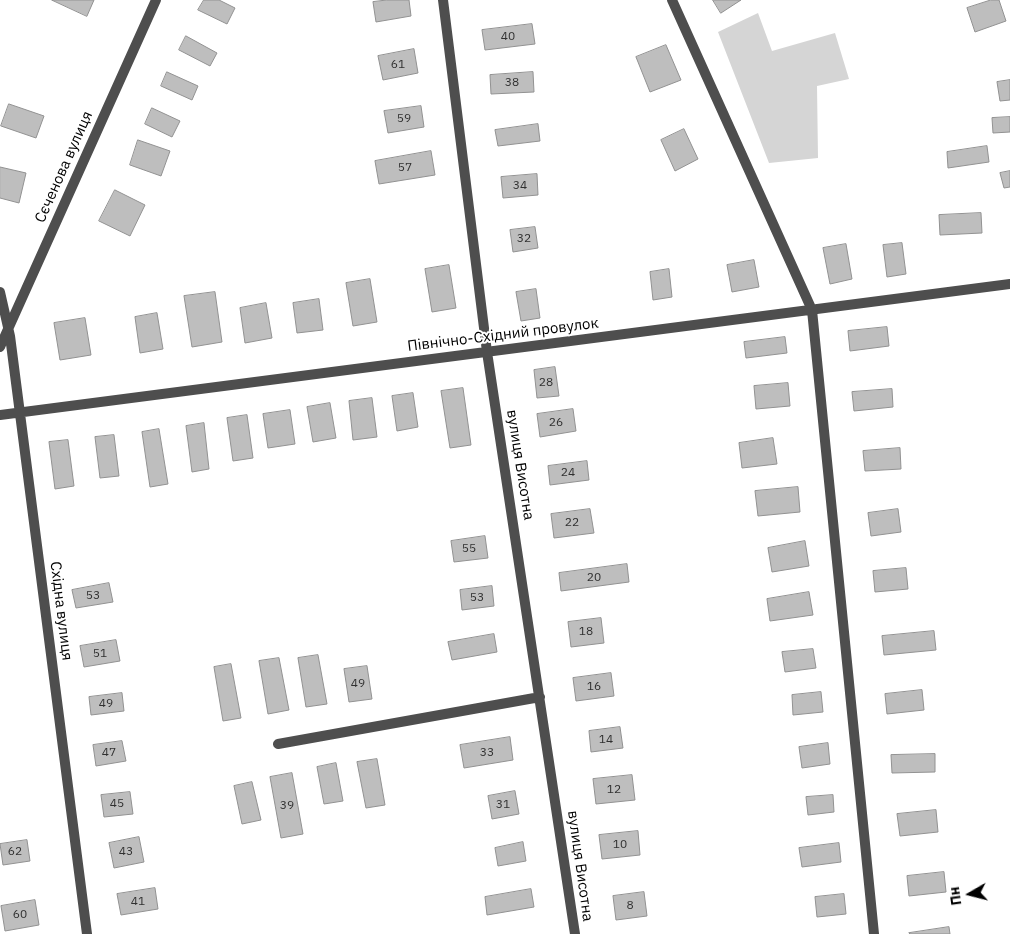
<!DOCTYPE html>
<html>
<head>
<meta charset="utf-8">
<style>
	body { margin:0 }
	#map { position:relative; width:1010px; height:934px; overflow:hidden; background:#fff; font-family:"IBM Plex Sans",sans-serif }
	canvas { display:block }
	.north { position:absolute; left:945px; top:869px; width:50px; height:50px; -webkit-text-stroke:4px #fff; paint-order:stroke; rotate:262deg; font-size:14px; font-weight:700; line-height:20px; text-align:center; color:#000 }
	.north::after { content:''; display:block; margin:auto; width:18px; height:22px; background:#000; clip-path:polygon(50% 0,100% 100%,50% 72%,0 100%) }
</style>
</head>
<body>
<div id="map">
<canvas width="1010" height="934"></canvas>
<div class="north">Пн</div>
</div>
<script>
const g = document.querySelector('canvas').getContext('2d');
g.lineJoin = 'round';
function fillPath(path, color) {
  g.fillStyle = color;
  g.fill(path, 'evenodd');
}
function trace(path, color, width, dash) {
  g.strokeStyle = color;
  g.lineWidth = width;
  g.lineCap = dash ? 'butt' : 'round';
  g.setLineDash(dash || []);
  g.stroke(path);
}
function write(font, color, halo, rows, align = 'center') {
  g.font = font + ' "IBM Plex Sans",sans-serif';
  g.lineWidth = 4;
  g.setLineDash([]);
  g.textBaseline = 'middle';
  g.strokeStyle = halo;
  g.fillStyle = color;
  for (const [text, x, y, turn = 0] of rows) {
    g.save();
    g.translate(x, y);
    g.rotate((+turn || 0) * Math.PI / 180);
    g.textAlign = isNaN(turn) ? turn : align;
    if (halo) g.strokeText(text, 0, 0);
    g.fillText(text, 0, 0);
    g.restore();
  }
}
const green = new Path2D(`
	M758,13L772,51L835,33L849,79L817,86L818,158L769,163L718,32Z`);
const building = new Path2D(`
	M52,0H94L87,16Z
	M204,0H219L235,8L227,24L198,10Z
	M387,0H409L411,16L376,22L373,2Z
	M713,0H741L721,13Z
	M991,0H999L1006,21L975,32L967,8Z
	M532,24L535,44L485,50L482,30Z
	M186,36L217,53L210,66L179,50Z
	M666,45L681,80L650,92L636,57Z
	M414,49L418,73L383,80L378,56Z
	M167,72L198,86L192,100L161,86Z
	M533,72L534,92L491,94L490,75Z
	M1010,80V100L1000,101L997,82Z
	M9,104L44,116L36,138L1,126Z
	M421,106L424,127L388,133L384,111Z
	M152,108L180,121L172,137L145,124Z
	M1010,117V132L993,133L992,118Z
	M538,124L540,141L498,146L495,130Z
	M684,129L698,159L675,171L661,140Z
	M138,140L170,151L161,176L130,165Z
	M987,146L989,162L948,168L947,152Z
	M431,151L435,175L379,184L375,161Z
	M0,167L26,173L19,203L0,198Z
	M1010,171V187L1004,188L1000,173Z
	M537,174L538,195L503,198L501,177Z
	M115,190L145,205L130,236L99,221Z
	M981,213L982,233L940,235L939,215Z
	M535,227L538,248L513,252L510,230Z
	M902,243L906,274L887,277L883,245Z
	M846,244L852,279L830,284L823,248Z
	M754,260L759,287L732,292L727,265Z
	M449,265L456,308L432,312L425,269Z
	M669,269L672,297L653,300L650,272Z
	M370,279L377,322L353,326L346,283Z
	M536,289L540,318L521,321L516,292Z
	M215,292L222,342L192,347L184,296Z
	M319,299L323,330L297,333L293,303Z
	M266,303L272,338L245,343L240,308Z
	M157,313L163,349L140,353L135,317Z
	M85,318L91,355L60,360L54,323Z
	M887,327L889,346L850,351L848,331Z
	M785,337L787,353L746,358L744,342Z
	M555,367L559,396L537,398L534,370Z
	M788,383L790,406L756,409L754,386Z
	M463,388L471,445L450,448L441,391Z
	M892,389L893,407L854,411L852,392Z
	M413,393L418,427L397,431L392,396Z
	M372,398L377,437L353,440L349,401Z
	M330,403L336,438L313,442L307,407Z
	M573,409L576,431L540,437L537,414Z
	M290,410L295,444L268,448L263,414Z
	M247,415L253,458L233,461L227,418Z
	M204,423L209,469L192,472L186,426Z
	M159,429L168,484L150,487L142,432Z
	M114,435L119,476L100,478L95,437Z
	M773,438L777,464L742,468L739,443Z
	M68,440L74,486L55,489L49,442Z
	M900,448L901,469L865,471L863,451Z
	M587,461L589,480L550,485L548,466Z
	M798,487L800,512L758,516L755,491Z
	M590,509L594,533L554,538L551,514Z
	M898,509L901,532L871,536L868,513Z
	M485,536L488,558L454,562L451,541Z
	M805,541L809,566L772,572L768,548Z
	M627,564L629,582L561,591L559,573Z
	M906,568L908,589L875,592L873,571Z
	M109,583L113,602L76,608L72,590Z
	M492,586L494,606L462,610L460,590Z
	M809,592L813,615L770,621L767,599Z
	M601,618L604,643L571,647L568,622Z
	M934,631L936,650L884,655L882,636Z
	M494,634L497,652L452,660L448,642Z
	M116,640L120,661L84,667L80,646Z
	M813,649L816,668L785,672L782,652Z
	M318,655L327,704L306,707L298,658Z
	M279,658L289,710L268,714L259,661Z
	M231,664L241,718L223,721L214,667Z
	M367,666L372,699L349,702L344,669Z
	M611,673L614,696L576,701L573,678Z
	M922,690L924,710L887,714L885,694Z
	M821,692L823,712L793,715L792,695Z
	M122,693L124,711L91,715L89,697Z
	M620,727L623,748L591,752L589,731Z
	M510,737L513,760L464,768L460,745Z
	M122,741L126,761L96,766L93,745Z
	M828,743L830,764L802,768L799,747Z
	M935,754V772L892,773L891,755Z
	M377,759L385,805L366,808L357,762Z
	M336,763L343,801L324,804L317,767Z
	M292,773L303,834L281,838L270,777Z
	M632,775L635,800L596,804L593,779Z
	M252,782L261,820L242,824L234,786Z
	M515,791L519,814L492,819L488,796Z
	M130,792L133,814L104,817L101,795Z
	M833,795L834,812L808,815L806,797Z
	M936,810L938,832L900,836L897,814Z
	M638,831L640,855L602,859L599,835Z
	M139,837L144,862L114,868L109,843Z
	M27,840L30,861L3,865L0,844Z
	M523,842L526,861L498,866L495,848Z
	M839,843L841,862L802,867L799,848Z
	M944,872L946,892L909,896L907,876Z
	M155,888L158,909L121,915L117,894Z
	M531,889L534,907L487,915L485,897Z
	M644,892L647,916L616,920L613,896Z
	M844,894L846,914L817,917L815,897Z
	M35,900L39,925L5,931L1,906Z
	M949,927L950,934H910L909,933Z`);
const minor = new Path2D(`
	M443,0L487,352L575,934
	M672,0L812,310L874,934
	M0,292L10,336L87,934
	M0,347L156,0
	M0,415L1010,284
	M278,744L540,697`);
const numberNames = [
	["40",508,37],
	["61",398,65],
	["38",512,83],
	["59",404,119],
	["57",405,168],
	["34",520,186],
	["32",524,239],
	["28",546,383],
	["26",556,423],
	["24",568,473],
	["22",572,523],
	["55",469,549],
	["20",594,578],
	["53",93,596],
	["53",477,598],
	["18",586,632],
	["51",100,654],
	["49",358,684],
	["16",594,687],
	["49",106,704],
	["14",606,740],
	["47",109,753],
	["33",487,753],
	["12",614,790],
	["45",117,804],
	["31",503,805],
	["39",287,806],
	["10",620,845],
	["62",15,852],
	["43",126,852],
	["41",138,902],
	["8",630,906],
	["60",20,915]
];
const streetNames = [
	["Сєченова вулиця",64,167,-66],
	["Північно-Східний провулок",503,335,-7],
	["вулиця Висотна",520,465,81],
	["Східна вулиця",61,611,83],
	["вулиця Висотна",580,866,82]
];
fillPath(green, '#d5d5d5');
fillPath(building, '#bebebe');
trace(building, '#929292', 1);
trace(minor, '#4e4e4e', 10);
write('12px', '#303030', null, numberNames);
write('15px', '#000', '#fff', streetNames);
</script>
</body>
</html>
